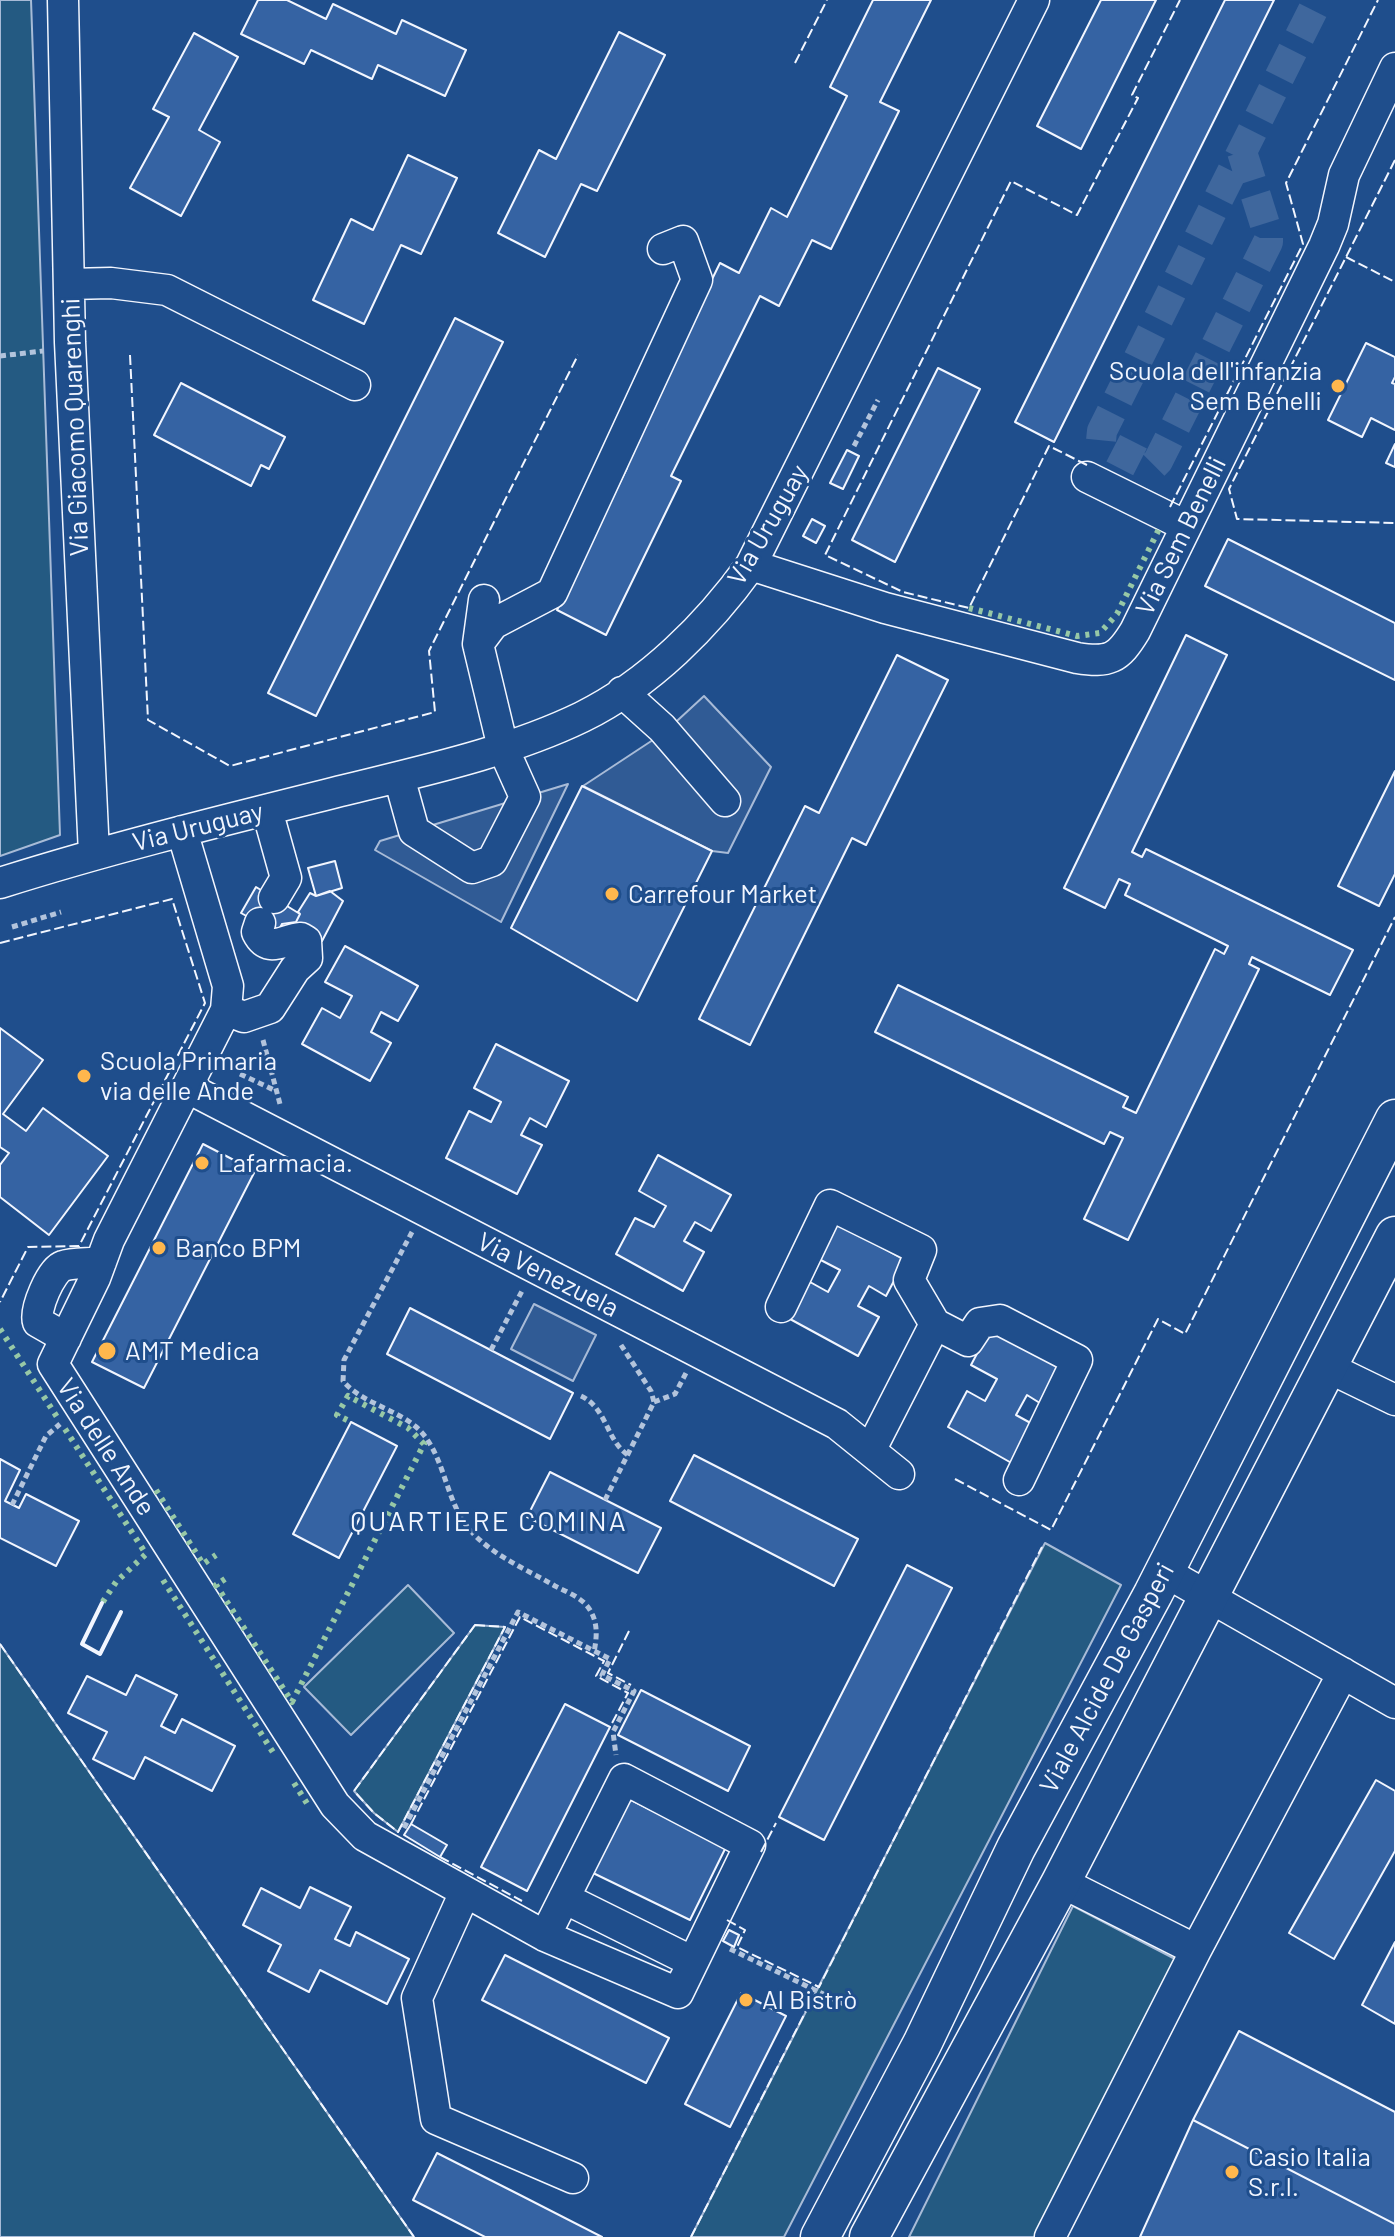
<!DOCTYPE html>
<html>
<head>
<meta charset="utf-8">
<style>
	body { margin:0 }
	canvas { display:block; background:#1f4e8c }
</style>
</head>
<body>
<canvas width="1395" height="2237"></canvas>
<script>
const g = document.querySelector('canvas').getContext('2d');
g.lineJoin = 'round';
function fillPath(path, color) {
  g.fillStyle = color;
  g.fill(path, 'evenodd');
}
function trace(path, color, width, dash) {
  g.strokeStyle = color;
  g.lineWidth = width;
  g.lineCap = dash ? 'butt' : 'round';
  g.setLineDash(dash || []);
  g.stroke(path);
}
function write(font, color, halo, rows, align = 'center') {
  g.font = font + ' Barlow,sans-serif';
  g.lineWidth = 6;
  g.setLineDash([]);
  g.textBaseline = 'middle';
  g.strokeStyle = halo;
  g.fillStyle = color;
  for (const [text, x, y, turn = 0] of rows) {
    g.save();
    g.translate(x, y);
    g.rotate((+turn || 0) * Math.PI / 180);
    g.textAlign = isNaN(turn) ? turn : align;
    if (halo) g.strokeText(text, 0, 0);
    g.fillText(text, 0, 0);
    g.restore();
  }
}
const green = new Path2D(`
	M0,0H31L60,835L0,856Z
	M1045,1543L1121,1585L784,2237H691Z
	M408,1585L454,1633L351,1735L304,1687Z
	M475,1625L505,1627L398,1832L374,1813L354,1791Z
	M0,1644L414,2237H0Z
	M1073,1906L1177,1960L1035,2237H909Z`);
const parking = new Path2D(`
	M704,696L771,767L728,853L712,851L583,786L665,732Z
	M568,784L501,922L375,850L380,841Z
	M534,1304L596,1335L573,1381L511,1349Z`);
const building = new Path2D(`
	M258,0H287L326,19L333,4L396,34L402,20L466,50L445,96L378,65L372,79L311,50L304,64L241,34Z
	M873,0H931L880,102L899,111L831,249L812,240L779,306L760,296L671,476L681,481L606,635L557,610L627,468L621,465L720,263L739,273L771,208L787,217L847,96L830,87Z
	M1101,0H1156L1081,149L1037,126Z
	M1225,0H1274L1054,442L1015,422Z
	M619,32L665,55L597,191L581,184L545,257L498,233L539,150L556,159Z
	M194,33L238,57L199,130L220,142L181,216L130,188L169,117L153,109Z
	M408,155L457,178L421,254L401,245L364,324L313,300L351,219L373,230Z
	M455,318L503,342L316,716L268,693Z
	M1366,343L1395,357V377L1392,383L1395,384V430L1371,418L1362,437L1328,420Z
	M938,368L980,389L895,562L852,540Z
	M181,383L285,437L269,469L261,465L251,486L154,435Z
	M1395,444V467L1386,463Z
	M847,450L859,456L843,489L830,483Z
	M812,519L825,526L816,543L803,536Z
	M1228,539L1395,623V680L1205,586Z
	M1186,635L1227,655L1132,852L1142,857L1146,849L1353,950L1330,995L1252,957L1249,964L1259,969L1128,1240L1084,1219L1123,1138L1110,1132L1104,1144L875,1032L898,985L1128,1097L1123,1107L1136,1113L1215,949L1224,954L1228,946L1125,895L1130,884L1119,879L1105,908L1064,888Z
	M897,655L948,680L866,845L852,838L750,1045L699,1019L805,806L819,813Z
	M1395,771V874L1379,906L1338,886Z
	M582,786L712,851L637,1001L511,928Z
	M335,861L342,888L316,896L308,868Z
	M256,887L300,914L296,922L282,924L277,933L241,913Z
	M330,891L343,901L322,941L301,930L285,934L282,924L296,922L300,914L298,912L310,893L316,896Z
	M345,946L418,986L398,1021L381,1012L371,1032L391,1043L370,1081L302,1044L322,1008L340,1018L352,996L325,982Z
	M0,1028L43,1060L3,1114L26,1131L43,1108L108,1156L49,1235L0,1197V1165L9,1153L0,1147Z
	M496,1044L569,1081L546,1127L530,1118L521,1135L542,1145L517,1194L446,1158L469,1111L491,1122L501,1102L474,1088Z
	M203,1144L255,1171L144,1388L92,1362Z
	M658,1155L731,1195L711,1231L695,1222L684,1241L704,1252L683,1291L616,1254L635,1218L654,1227L666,1206L639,1191Z
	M832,1220L905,1260L886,1296L869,1286L858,1306L879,1317L858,1356L790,1319L810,1282L828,1292L840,1270L813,1256Z
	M410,1308L573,1393L550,1439L387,1354Z
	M990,1329L1063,1369L1043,1405L1027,1395L1016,1415L1036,1426L1015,1465L948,1427L967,1391L985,1401L997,1379L971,1365Z
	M351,1422L397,1446L339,1558L293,1534Z
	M694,1455L858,1539L834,1586L670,1501Z
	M0,1459L20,1470L5,1501L19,1508L26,1494L79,1521L56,1566L0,1538Z
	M550,1472L661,1528L638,1573L527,1517Z
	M907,1565L952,1588L824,1840L779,1817Z
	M136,1675L177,1695L161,1726L175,1733L182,1719L235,1746L212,1791L145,1757L134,1779L93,1759L107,1732L68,1713L87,1676L126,1695Z
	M641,1690L750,1746L728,1791L618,1735Z
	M565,1704L610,1727L527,1891L481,1867Z
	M1376,1780L1395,1791V1851L1334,1959L1289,1933Z
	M627,1798L726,1847L690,1920L591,1872Z
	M411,1824L447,1845L440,1857L404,1835Z
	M310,1887L351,1907L335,1939L350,1946L356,1932L409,1959L387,2004L320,1970L309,1992L268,1971L281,1945L243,1925L261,1888L300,1908Z
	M729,1930L739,1935L734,1947L723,1941Z
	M1395,1942V2024L1362,2005Z
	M505,1955L669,2038L646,2083L482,2000Z
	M741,1993L786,2016L730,2127L685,2104Z
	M1239,2031L1395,2112V2224L1193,2120Z
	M1193,2120L1395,2224V2237H1140Z
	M437,2153L520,2195L602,2237H485L413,2200Z`);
const minorTunnel = new Path2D(`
	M1242,152L1268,234V242L1158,461L1153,466L1146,465L1105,444L1101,441L1102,431L1318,0`);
const path = new Path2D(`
	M0,356L43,351
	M854,446L878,400
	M12,927L61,912
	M263,1040L280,1104
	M240,1074L276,1091
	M412,1232L344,1360L343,1381C362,1403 393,1408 415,1426C445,1451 444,1499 469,1529C491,1555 526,1569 555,1586C567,1592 583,1598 590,1610C598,1623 597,1637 594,1652
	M491,1350L522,1291
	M581,1396C607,1408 606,1440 628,1455
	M654,1402L675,1394L686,1373
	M605,1500L654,1402L651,1391L621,1345
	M12,1505L46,1436L60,1424
	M404,1828L518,1612L610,1659L602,1675L634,1691L613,1732L616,1755
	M730,1949L848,2006`);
const minor = new Path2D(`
	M63,0L70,342L94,854
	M69,284L111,283L167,290L355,385
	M1087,477L1186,526
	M751,565L885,608L1077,658C1109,663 1118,659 1135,631L1324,246L1333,224L1344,175L1395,68
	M484,600L478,644L493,624L552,593L697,280L683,241L663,249
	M622,692L662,728L725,801
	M399,777L414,831L472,868L492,861L525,797L503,748L478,644
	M267,810L286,878L274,898
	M182,831L228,986L226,1010L109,1240L95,1278L53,1364L335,1805L365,1836L545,1936L678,1993L750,1845L624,1779L545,1936
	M0,883C114,847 229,819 345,790C422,771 510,752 582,717C649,684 708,625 751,565L1034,0
	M226,1010L244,1017L270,1008L295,969L307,958L306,941L301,938C282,940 268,954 257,932L260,923
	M188,1088L837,1424L899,1474
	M781,1307L830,1205L921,1250L909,1280L935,1324L968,1341L980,1323L1000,1320L1077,1360L1019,1480
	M66,1338L38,1322C34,1310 51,1270 63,1266C74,1262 89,1264 101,1262
	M1327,1367L1395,1400
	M871,1449L935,1324
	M1165,1572L1395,1703
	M1061,1882L1196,1950
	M465,1892L417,1998L436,2119L573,2178
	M564,1898L693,1962
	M1050,2237L1196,1950L1343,1673`);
const major = new Path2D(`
	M820,2237L922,2044L1016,1848L1153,1594L1395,1119
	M869,2237L1061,1882L1395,1236`);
const hedge = new Path2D(`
	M969,608L1077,636L1100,633L1117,614L1161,525
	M0,1329L57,1417
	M65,1429L146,1554L116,1582L102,1603
	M156,1490L203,1564L216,1555
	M225,1579L216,1585L292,1702L424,1444L408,1428L348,1396L337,1415L351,1422
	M163,1580L276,1757
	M294,1783L308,1805`);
const fence = new Path2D(`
	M795,63L827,0
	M1395,160L1229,489L1237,519L1395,523
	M1346,257L1395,282
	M130,355L148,720L230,766L435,712L429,651L578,355
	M1087,465L1049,446L969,608L903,592L825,555L1011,181L1077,215L1138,98L1132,95L1180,0
	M1170,507L1303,244L1286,183L1378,0
	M0,943L172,899L205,1003L79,1246L28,1247L0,1302
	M955,1479L1051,1530L1158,1319L1185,1334L1395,917
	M475,1625L505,1627L398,1832L374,1813L354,1791Z
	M629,1631L608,1673L631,1685
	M0,1644L414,2237
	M411,1824L520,1617L604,1661L596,1676L628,1693L610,1727
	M761,1852L776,1823
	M440,1857L522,1901
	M727,1920L745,1930L737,1947L819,1987L1042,1547
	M691,2237L813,1997`);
const wall = new Path2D(`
	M102,1603L82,1644L100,1654L121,1612`);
const markers = [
	[1338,386,8,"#ffb74d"],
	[612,894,8,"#ffb74d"],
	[84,1076,8,"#ffb74d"],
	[202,1163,8,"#ffb74d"],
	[159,1248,8,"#ffb74d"],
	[107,1351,10,"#ffb74d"],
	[746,2000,8,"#ffb74d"],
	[1232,2172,8,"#ffb74d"]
];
const poiNames = [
	["Scuola dell'infanzia",1322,371,"right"],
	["Sem Benelli",1322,401,"right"],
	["Carrefour Market",628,894],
	["Scuola Primaria",100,1061],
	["via delle Ande",100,1091],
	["Lafarmacia.",218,1163],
	["Banco BPM",175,1248],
	["AMT Medica",125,1351],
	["Al Bistrò",762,2000],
	["Casio Italia",1248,2157],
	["S.r.l.",1248,2187]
];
const streetNames = [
	["Via Giacomo Quarenghi",75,427,-92],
	["Via Uruguay",768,525,-60],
	["Via Sem Benelli",1181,536,-64],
	["Via Uruguay",198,827,-14],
	["Via Venezuela",548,1275,27],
	["Via delle Ande",106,1447,57],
	["Viale Alcide De Gasperi",1107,1678,-62]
];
const neighbourhoodNames = [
	["QUARTIERE COMINA",489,1522]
];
fillPath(green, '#245a82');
trace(green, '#a8bbd7', 2);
fillPath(parking, '#305b95');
trace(parking, '#a8bbd7', 2);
fillPath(building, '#3563a3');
trace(building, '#f2f6ff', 2);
trace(minorTunnel, '#3f679d', 30, [30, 15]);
trace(minor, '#f2f6ff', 33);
trace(major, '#f2f6ff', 41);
trace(path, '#b3c4dc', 5, [6, 4]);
trace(minor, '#1f4e8c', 30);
trace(major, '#1f4e8c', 38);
trace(hedge, '#97c8a6', 6, [4, 6]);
trace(fence, '#f2f6ff', 2, [10, 4]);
trace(wall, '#f2f6ff', 4);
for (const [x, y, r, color] of markers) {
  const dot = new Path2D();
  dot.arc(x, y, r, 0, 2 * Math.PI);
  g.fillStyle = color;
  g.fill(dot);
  trace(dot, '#1f4e8c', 3);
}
write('26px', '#f2f6ff', '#1f4e8c', poiNames, 'left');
write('26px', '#f2f6ff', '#1f4e8c', streetNames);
g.letterSpacing = '2px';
write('28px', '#f2f6ff', '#1f4e8c', neighbourhoodNames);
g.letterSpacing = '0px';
</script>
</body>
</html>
